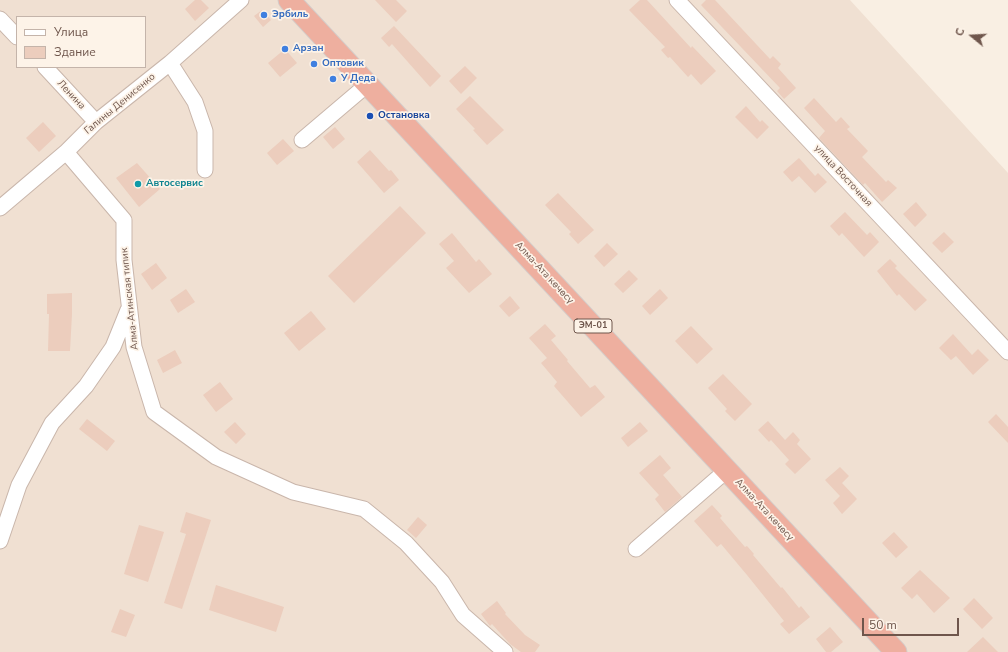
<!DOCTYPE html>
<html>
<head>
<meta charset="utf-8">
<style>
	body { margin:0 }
	#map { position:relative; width:1008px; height:652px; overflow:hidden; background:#f9efe3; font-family:"Nunito Sans",sans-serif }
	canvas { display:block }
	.legend { position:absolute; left:16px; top:16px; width:130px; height:52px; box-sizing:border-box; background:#fdf3e8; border:1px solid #c4b4aa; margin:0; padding:5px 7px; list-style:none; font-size:12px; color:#6f564c }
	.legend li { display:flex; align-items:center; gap:8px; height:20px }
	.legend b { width:20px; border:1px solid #c4b4aa }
	.north { position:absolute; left:952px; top:16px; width:40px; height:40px; -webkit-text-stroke:3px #fdf3e8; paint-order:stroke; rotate:288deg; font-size:11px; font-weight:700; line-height:16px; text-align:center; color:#6f564c }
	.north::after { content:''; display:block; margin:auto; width:14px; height:18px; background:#6f564c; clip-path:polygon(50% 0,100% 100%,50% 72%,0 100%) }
	.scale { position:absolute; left:862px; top:618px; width:97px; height:18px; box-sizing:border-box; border:2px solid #6f564c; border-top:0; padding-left:5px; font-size:12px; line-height:14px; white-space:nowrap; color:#6f564c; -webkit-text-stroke:3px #fdf3e8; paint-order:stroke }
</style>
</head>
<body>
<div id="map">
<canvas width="1008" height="652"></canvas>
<ul class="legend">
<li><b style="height:5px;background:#fff"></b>Улица</li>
<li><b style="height:11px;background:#eccdbd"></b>Здание</li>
</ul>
<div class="north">С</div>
<div class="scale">50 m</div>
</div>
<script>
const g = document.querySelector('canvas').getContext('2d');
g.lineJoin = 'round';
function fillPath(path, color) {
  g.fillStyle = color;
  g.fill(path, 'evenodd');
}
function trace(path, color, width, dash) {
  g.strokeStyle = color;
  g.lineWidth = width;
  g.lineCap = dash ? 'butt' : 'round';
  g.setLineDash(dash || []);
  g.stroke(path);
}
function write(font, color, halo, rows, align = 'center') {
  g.font = font + ' "Nunito Sans",sans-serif';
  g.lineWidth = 3.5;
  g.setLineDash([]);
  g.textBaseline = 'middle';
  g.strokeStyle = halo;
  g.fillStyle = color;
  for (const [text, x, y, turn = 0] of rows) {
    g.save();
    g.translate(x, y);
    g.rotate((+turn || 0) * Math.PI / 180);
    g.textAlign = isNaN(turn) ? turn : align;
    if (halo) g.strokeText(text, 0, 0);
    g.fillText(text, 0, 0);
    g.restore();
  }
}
const residential = new Path2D(`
	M0,0H850L1008,173V652H0ZM17,17H145V67H17Z`);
const building = new Path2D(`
	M195,0H201L209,8L195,21L185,9Z
	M375,0H396L407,11L396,22Z
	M640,0H647L691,48L692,46L716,71L701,85L691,74L688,77L670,57L668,58L661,50L665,47L629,10Z
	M706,0H715L770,59L773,56L781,64L778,68L796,88L784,99L777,91L780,88L701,5Z
	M262,10L271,20L263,27L254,16Z
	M394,26L441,76L430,87L392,44L389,47L381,38Z
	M285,49L297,63L280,77L268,63Z
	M465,66L477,78L461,94L449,81Z
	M470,96L504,130L487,145L473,130L475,129L456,109Z
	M814,98L836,122L841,117L850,127L847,129L868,151L862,157L886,182L888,180L897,188L882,202L865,183L863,185L819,138L825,131L804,108Z
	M746,106L760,122L762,120L769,127L757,139L735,117Z
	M43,122L56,136L39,152L26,138Z
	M335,127L345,139L333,149L323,137Z
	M283,139L294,151L277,165L267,153Z
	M370,150L389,171L391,170L399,180L384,193L357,162Z
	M799,158L815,176L818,173L827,182L815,193L799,176L792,182L783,172Z
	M137,163L160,189L139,207L116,178Z
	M558,193L594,230L578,244L569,234L571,232L545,205Z
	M916,202L927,215L915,227L903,214Z
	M400,206L426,233L354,303L328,276Z
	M845,212L867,235L870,232L879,242L864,257L842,233L839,236L830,226Z
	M944,232L954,242L942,253L932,243Z
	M452,233L476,262L479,259L492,274L469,293L446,268L454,261L439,244Z
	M607,243L618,254L604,267L594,256Z
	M890,259L897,266L895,268L927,300L915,311L899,294L897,296L877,271Z
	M156,263L167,278L152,290L141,274Z
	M629,270L638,279L623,293L614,284Z
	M186,289L195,302L178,313L170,300Z
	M660,289L668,298L650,315L642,306Z
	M72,293V314L70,351H48L49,314H47V294Z
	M510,296L520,308L509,317L499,306Z
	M311,311L326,329L299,351L284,333Z
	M545,324L556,336L551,340L568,360L567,361L590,388L595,385L605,397L581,417L554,386L557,382L541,363L547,358L529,338Z
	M691,326L713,349L697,364L675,341Z
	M953,334L972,355L978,349L989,360L973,375L956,356L951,360L939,348Z
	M175,350L182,363L163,373L157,360Z
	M723,374L752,404L735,421L725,411L727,409L708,388Z
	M220,382L233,399L216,412L203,395Z
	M996,414L1008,427V443L988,422Z
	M87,419L115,441L107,451L79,429Z
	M768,421L785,440L793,432L800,440L797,444L811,459L795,474L785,464L789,460L771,440L769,442L758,430Z
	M235,422L246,434L236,444L224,432Z
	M640,422L648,431L628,447L621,438Z
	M660,455L671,468L663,475L682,497L665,512L655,499L659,495L639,473Z
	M840,467L849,476L842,483L857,499L842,514L833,503L840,496L825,480Z
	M712,505L722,516L720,518L745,547L747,546L754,554L753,555L781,588L782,587L799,608L801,606L810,617L789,634L780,624L784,621L747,575L721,544L717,547L694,521Z
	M186,512L211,520L182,609L164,603L186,534L180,532Z
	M418,517L427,525L416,538L407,530Z
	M139,525L164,532L148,582L124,574Z
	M894,532L908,547L896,558L882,543Z
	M920,570L950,598L934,613L917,594L912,599L901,588Z
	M216,585L284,607L276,632L209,610Z
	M974,598L993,618L982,629L963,609Z
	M497,601L506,613L505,614L525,635L540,645L535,652H521L510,644L492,624L490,626L481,614Z
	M120,609L135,615L126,637L111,632Z
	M830,627L843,642L831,652H826L816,639Z
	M983,637L998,652H967Z`);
const minor = new Path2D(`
	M677,0L1008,352
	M0,19L17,37
	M170,63L195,102L205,131V170
	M45,67L96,122
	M302,140L368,84
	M66,152L124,220V260L134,347L154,412L216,457L293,492L364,509L406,543L442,582L463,615L505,652
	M0,208L66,152L96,122L170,63L241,0
	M0,541L19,485L52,423L86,386L113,347L128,310
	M636,549L727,470`);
const highway = new Path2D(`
	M289,0L896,652`);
const markers = [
	[264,15,4,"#3f7fe0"],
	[285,49,4,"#3f7fe0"],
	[314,64,4,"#3f7fe0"],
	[333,79,4,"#3f7fe0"],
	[370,116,4,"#1a4fb4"],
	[138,184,4,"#0f9aa8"]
];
const shields = [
	[593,326,38]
];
const shieldNames = [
	["ЭМ-01",593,326]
];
const shopNames = [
	["Эрбиль",272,15],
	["Арзан",293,49],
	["Оптовик",322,64],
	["У Деда",341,79]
];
const streetNames = [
	["Ленина",71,95,47],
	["Галины Денисенко",120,104,-40],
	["улица Восточная",843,176,47],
	["Алма-Ата көчөсү",544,273,47],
	["Алма-Атинская типик",130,299,-96],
	["Алма-Ата көчөсү",764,510,47]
];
const transitNames = [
	["Остановка",378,116]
];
const cultureNames = [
	["Автосервис",146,184]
];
fillPath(residential, '#f0e0d2');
fillPath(building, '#eccdbd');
trace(minor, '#c9b6ab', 17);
trace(highway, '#d4ccc9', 23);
trace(minor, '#fff', 15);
trace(highway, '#eeaf9f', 21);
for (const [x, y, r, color] of markers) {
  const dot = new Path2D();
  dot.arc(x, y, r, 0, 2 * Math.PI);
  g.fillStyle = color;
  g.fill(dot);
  trace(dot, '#fdf3e8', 1.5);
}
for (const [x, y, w] of shields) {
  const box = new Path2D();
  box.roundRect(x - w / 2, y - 7, w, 14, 3);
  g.fillStyle = '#fdf3e8';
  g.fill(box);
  trace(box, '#6f564c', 1);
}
write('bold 9px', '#6f564c', null, shieldNames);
write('bold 10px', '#366cbe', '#fdf3e8', shopNames, 'left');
write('10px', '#6f564c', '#fdf3e8', streetNames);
write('bold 10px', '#164399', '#fdf3e8', transitNames, 'left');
write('bold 10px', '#0d838f', '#fdf3e8', cultureNames, 'left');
</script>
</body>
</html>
